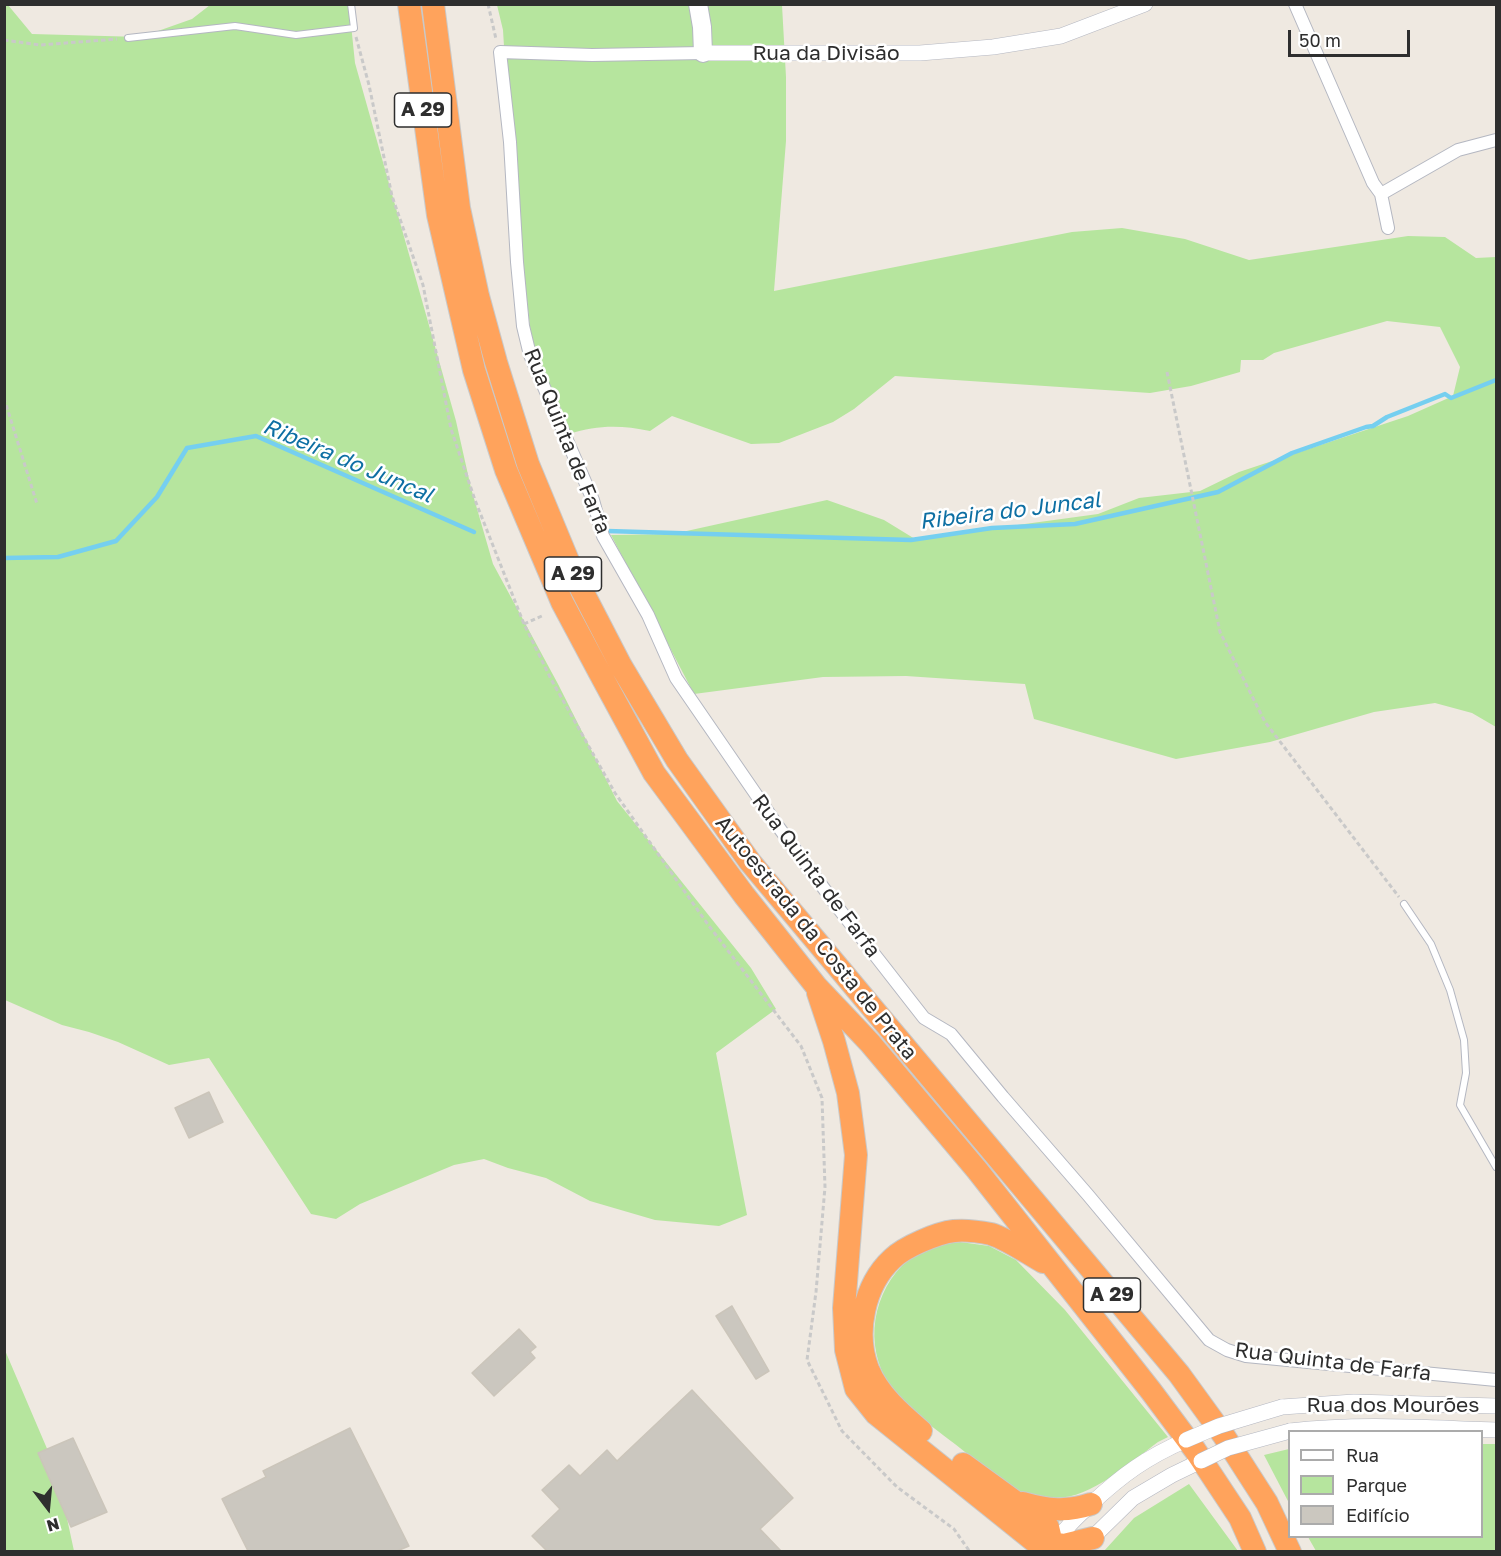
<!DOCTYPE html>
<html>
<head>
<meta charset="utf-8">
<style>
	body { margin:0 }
	#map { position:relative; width:1501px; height:1556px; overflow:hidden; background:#efe9e1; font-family:"Golos Text",sans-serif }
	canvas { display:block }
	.frame { position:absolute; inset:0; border:6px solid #2e2e2e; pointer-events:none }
	.legend { position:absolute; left:1288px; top:1430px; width:195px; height:108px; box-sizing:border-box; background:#fff; border:2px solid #ababab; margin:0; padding:8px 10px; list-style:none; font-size:18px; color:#2e2e2e }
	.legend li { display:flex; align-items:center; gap:12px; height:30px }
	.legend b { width:30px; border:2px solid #ababab }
	.north { position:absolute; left:18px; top:1478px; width:60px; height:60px; -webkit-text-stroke:4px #fff; paint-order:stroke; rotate:164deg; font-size:16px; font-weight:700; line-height:24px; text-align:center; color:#2e2e2e }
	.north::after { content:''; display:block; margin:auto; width:21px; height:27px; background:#2e2e2e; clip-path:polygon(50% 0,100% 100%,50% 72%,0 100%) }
	.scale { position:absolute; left:1288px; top:30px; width:122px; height:27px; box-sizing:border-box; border:3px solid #2e2e2e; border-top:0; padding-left:8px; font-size:18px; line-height:21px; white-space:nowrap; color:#2e2e2e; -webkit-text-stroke:4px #fff; paint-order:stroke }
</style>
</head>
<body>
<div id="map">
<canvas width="1501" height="1556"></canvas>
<div class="frame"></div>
<ul class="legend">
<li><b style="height:8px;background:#fff"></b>Rua</li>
<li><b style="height:16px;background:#b6e59e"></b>Parque</li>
<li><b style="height:16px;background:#cbc7bf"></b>Edifício</li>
</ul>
<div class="north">N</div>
<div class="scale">50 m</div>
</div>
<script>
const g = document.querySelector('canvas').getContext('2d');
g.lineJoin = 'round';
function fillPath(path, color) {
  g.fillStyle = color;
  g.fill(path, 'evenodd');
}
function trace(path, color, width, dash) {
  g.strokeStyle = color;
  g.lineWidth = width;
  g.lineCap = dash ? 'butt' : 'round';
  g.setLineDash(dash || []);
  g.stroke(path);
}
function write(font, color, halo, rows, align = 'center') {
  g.font = font + ' "Golos Text",sans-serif';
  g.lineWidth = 5;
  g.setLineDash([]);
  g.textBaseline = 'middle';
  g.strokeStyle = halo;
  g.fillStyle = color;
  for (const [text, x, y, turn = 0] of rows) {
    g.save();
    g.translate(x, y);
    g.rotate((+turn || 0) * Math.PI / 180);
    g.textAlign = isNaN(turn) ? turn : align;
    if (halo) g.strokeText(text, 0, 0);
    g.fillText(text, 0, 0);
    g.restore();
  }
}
const green = new Path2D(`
	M5,5H8L32,34L141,37L192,19L210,5H349L355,63L456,421L471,488L493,564L558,684L617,801L751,968L776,1009L716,1053L747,1215L719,1226L655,1220L590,1201L546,1178L508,1168L484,1159L454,1165L360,1204L336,1219L311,1214L209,1058L169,1065L118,1042L89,1032L62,1025L5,1000Z
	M497,5H782L786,77V141L774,291L1072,232L1122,228L1185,239L1249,260L1408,236L1445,237L1476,258L1496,257V727L1472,713L1435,703L1374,712L1270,742L1176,759L1034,719L1025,684L906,676L823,677L694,694L611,535L673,534L827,500L884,520L915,539L1098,514L1139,498L1200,491L1239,472L1408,416L1453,396L1460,367L1440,327L1387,321L1274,353L1263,360H1241L1240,372L1191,386L1150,393L895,376L854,409L833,422L779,443L751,444L672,416L650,431C621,425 597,425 569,434L562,410L548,387L532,344L511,162L503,30Z
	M960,1242L989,1246L1016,1260L1065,1310L1168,1437L1158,1442C1130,1463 1091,1498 1056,1498C1041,1498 1020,1494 1007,1487C994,1478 981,1465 969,1455C948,1438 903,1407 890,1386C863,1345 872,1291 909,1259C923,1246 943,1244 960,1242Z
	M4,1348L57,1472L74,1551H5Z
	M1482,1444H1496V1551H1316L1308,1537L1482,1536Z
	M1289,1449H1290L1289,1503L1264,1455Z
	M1189,1484L1238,1551H1104L1134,1518Z`);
const stream = new Path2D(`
	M607,531L911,540L992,528L1075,524L1218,492L1292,453L1366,427L1373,426L1387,417L1445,394L1451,398L1496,380
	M4,558L58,557L116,541L157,497L187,448L256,436L474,532`);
const building = new Path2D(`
	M209,1092L223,1122L189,1138L175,1108Z
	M732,1306L769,1371L756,1379L716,1316Z
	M519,1329L536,1347L530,1352L535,1358L494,1396L472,1373Z
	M692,1390L793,1498L760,1529L781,1551H547L532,1536L560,1509L542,1490L569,1465L580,1476L607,1450L617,1461Z
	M350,1428L409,1546L397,1551H248L222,1499L266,1477L263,1471Z
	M73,1438L107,1512L71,1527L38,1453Z`);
const path = new Path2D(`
	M488,4L496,39
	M356,37L369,85L392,196L423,285L451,429L475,500L524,624L551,679L615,793L709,926L801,1046L822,1098L825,1187L816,1292L807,1360L842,1431L897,1487L954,1529L970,1552
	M4,40L40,45L117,39
	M1167,372L1220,632L1265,722L1399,897
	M4,398L37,504
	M524,624L544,615`);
const service = new Path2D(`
	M128,38L235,26L296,35L354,28L351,4
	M1404,904L1431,944L1450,990L1464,1040L1466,1073L1460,1105L1496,1167`);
const minor = new Path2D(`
	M1295,4L1373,183L1381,194
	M703,53L592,55L500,52L510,142L517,262L523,326L530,355L593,500L603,536L648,615L676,678L777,825L839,909L924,1018L951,1034L1003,1097L1088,1195L1209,1340L1227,1350L1246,1356L1496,1380
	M1388,228L1381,194L1458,150L1496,140`);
const tertiary = new Path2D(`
	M703,53H920L993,47L1061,36L1145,4
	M1282,1407L1354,1402L1496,1406
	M1290,1431C1359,1423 1428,1428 1496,1430
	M1086,1544L1133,1498L1172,1475L1201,1461
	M1051,1549C1062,1531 1076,1518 1091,1504C1122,1475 1147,1457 1186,1440`);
const secondary = new Path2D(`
	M698,4L702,27L703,53`);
const motorway = new Path2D(`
	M409,4L438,215L474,370L506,470L562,602L602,677L654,773L744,895L816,986L870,1043L977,1170L1151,1391L1195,1450L1240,1518L1255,1552
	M433,4L459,208L478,296L496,362L528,464L574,575L621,666L677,760L750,862L1179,1374L1224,1436L1267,1503L1290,1552
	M818,993L834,1041L848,1093L856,1155L844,1308L846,1350L856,1389L876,1414L1034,1541L1064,1545L1093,1538
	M921,1431C900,1413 879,1395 868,1369C854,1333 864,1285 892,1259C904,1247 937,1233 954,1231C964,1230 981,1232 991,1234C1009,1240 1027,1253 1043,1262
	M963,1464L1036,1517L1048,1527L1054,1552
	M1023,1503C1047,1510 1067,1512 1091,1504`);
const tertiaryBridge = new Path2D(`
	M1186,1440L1219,1426L1282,1407
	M1201,1461L1228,1448L1290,1431`);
const shields = [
	[423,110,57],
	[573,574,57],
	[1112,1295,57]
];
const shieldNames = [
	["A 29",423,110],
	["A 29",573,574],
	["A 29",1112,1295]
];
const streetNames = [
	["Rua da Divisão",826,53],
	["Rua Quinta de Farfa",567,441,68],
	["Rua Quinta de Farfa",816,876,53],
	["Autoestrada da Costa de Prata",816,938,51],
	["Rua Quinta de Farfa",1333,1362,7],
	["Rua dos Mourões",1393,1405]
];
const waterNames = [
	["Ribeira do Juncal",348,461,23],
	["Ribeira do Juncal",1010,511,-7]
];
fillPath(green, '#b6e59e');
trace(stream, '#75cff0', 4.5);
fillPath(building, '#cbc7bf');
trace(building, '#cbc5ba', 1.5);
trace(service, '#b4b7c1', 8);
trace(minor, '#b4b7c1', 14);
trace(tertiary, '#b4b7c1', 16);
trace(secondary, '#b4b7c1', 20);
trace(motorway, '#c9c9c9', 24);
trace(path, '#c9c9c9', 3, [4.5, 3]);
trace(service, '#fff', 6);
trace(minor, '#fff', 12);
trace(tertiary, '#fff', 15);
trace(secondary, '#fff', 18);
trace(motorway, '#ffa35c', 22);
trace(tertiaryBridge, '#b4b7c1', 16, []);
trace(tertiaryBridge, '#fff', 15);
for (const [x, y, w] of shields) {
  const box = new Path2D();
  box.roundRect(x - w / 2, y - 17, w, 34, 4.5);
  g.fillStyle = '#fff';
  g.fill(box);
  trace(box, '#2e2e2e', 1.5);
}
write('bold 20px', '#2e2e2e', null, shieldNames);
write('21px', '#2e2e2e', '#fff', streetNames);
write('italic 22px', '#0d6fa3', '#fff', waterNames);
</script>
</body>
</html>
